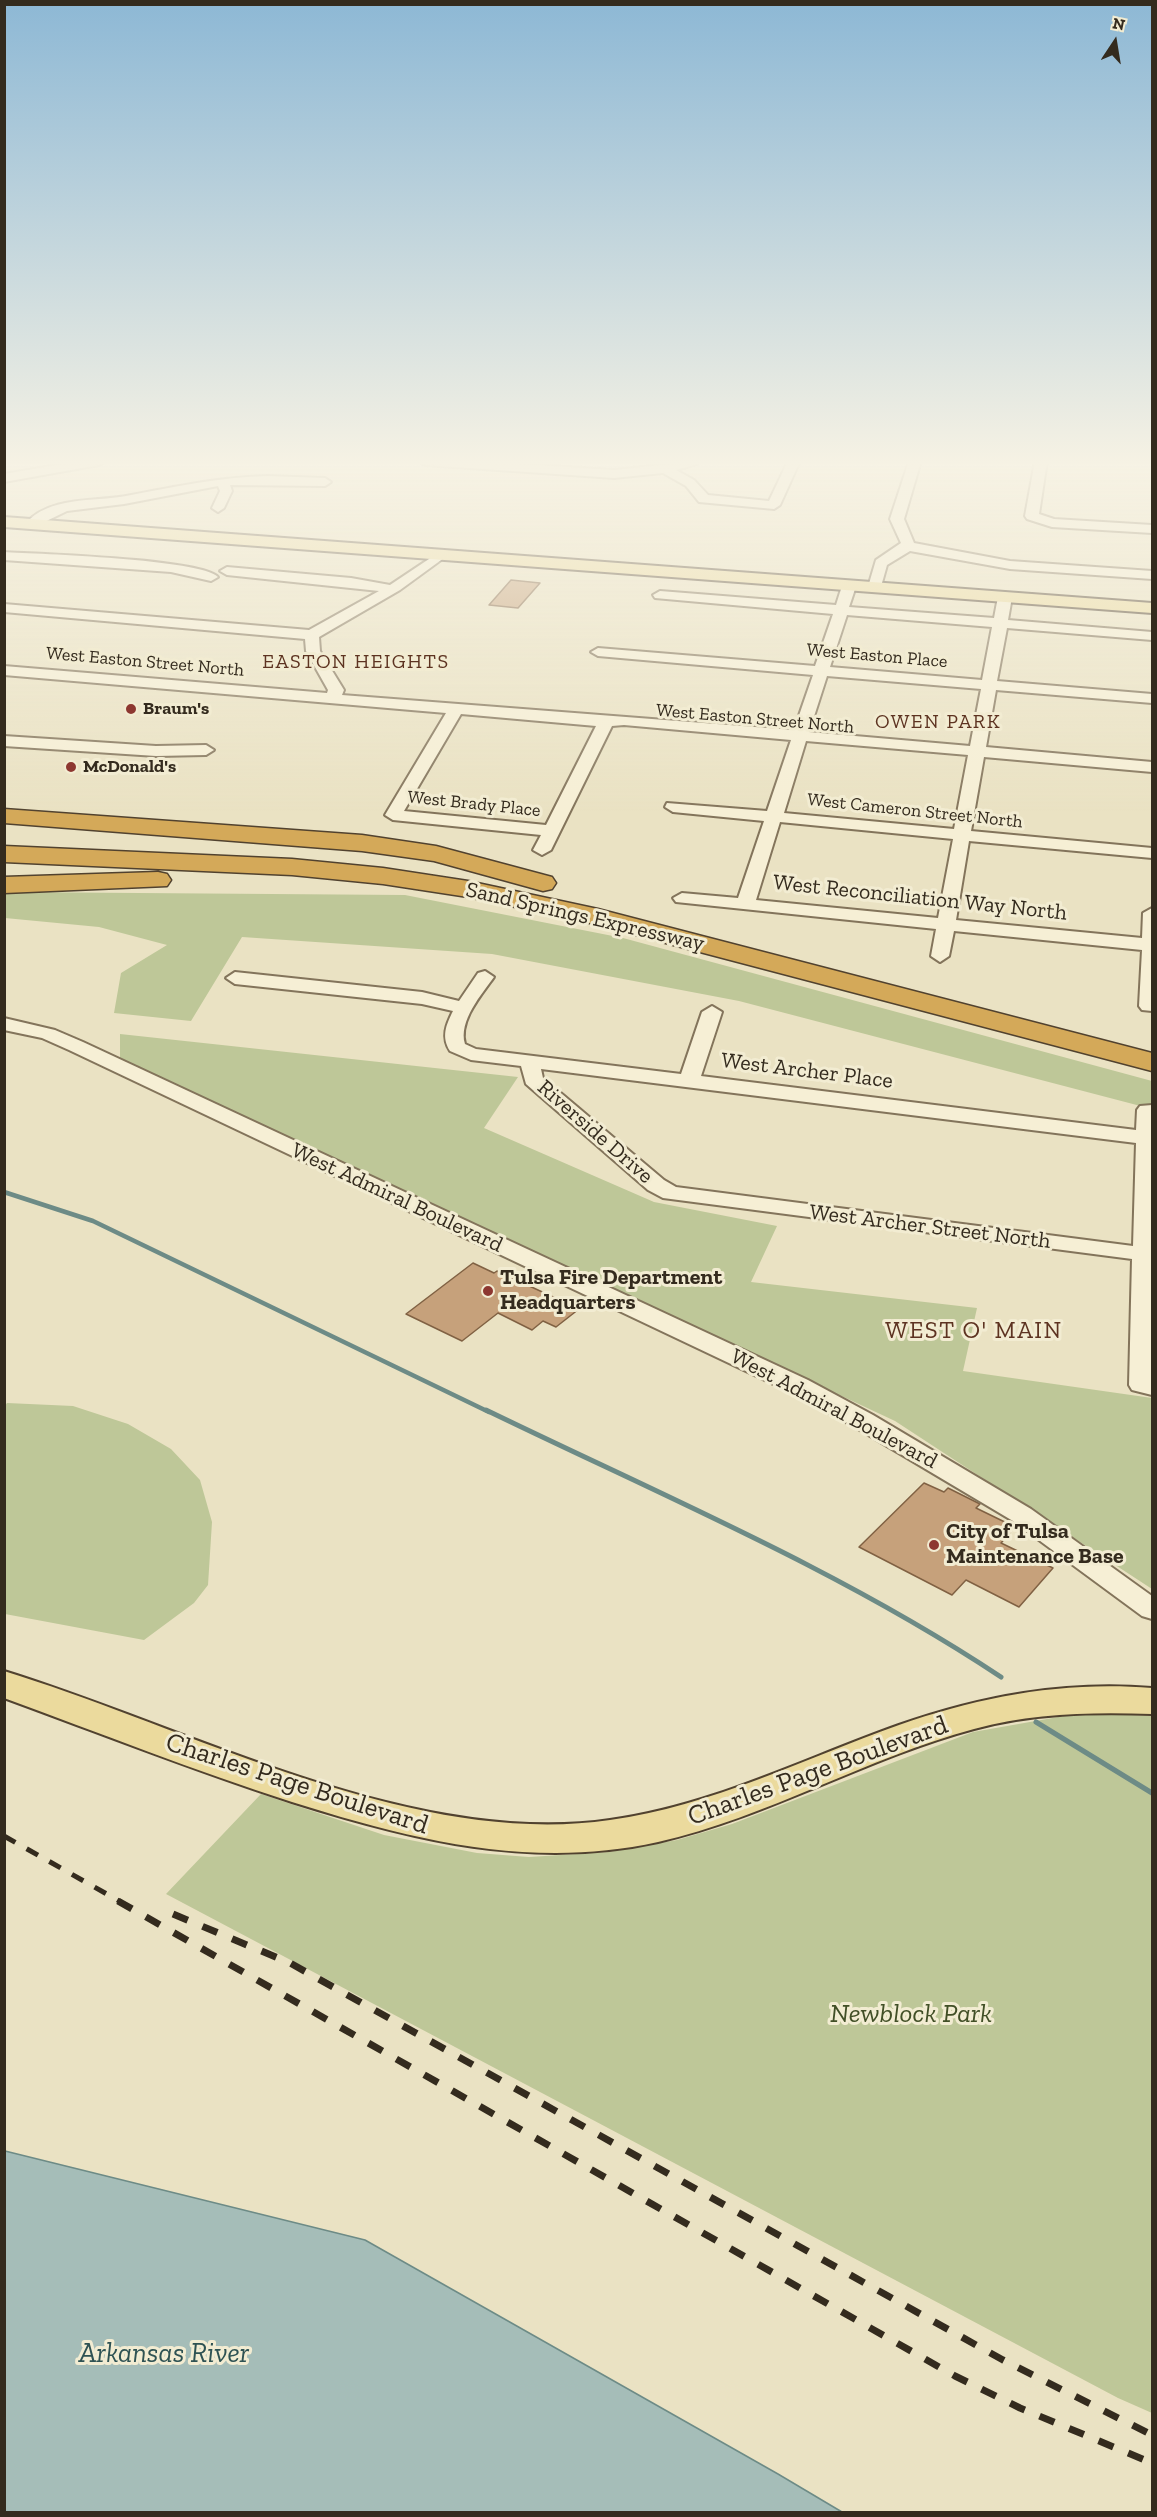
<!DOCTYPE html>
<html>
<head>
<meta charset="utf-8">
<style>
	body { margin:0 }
	#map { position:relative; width:1157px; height:2517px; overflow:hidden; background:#eae2c3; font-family:"Zilla Slab",serif }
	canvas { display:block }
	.frame { position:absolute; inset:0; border:6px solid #342b1e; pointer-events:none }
	.north { position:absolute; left:1085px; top:12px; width:60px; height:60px; -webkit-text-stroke:4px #f2ecd2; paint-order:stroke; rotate:12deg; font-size:16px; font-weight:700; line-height:24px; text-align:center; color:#342b1e }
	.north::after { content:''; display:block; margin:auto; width:21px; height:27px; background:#342b1e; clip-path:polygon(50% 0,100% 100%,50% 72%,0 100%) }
</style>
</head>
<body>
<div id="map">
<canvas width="1157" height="2517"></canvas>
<div class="frame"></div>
<div class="north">N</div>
</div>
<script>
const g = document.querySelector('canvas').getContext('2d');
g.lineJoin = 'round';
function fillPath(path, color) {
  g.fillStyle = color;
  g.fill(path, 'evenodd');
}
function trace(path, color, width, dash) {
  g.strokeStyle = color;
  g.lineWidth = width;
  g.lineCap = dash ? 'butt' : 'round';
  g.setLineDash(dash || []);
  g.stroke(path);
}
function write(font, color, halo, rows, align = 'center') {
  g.font = font + ' "Zilla Slab",serif';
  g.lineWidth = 6;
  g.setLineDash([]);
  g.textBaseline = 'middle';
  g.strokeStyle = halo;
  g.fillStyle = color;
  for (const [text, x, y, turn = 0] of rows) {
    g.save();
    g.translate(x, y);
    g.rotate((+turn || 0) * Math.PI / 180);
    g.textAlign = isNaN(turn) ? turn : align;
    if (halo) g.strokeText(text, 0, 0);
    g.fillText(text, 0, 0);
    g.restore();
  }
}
const green = new Path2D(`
	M5,892L405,895L623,938L1152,1081V1109L739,1001L492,954L242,937L191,1021L114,1013L121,973L167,945L99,927L5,918Z
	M120,1034L518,1077L484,1128L654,1202L777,1226L751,1282L977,1308L963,1371L1152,1398V1589L895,1421L120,1058Z
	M7,1403L73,1406L128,1424L171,1449L200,1480L212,1522L208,1585L194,1603L144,1640L5,1614L4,1407Z
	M1108,1714L1152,1716V2413L1118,2398L166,1894L261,1794L384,1835L477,1853L529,1857L609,1852L677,1840L732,1824L973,1732L1064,1716Z`);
const water = new Path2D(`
	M5,2151L365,2240L778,2474L842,2512H5Z`);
const streamFar1 = new Path2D(`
	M4,1192L93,1221L489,1412`);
const stream = new Path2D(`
	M486,1410C659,1494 840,1570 1001,1677
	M1036,1722L1152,1793`);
const building = new Path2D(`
	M511,580L540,583L518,608L489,605Z
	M473,1263L494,1273L497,1271L579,1309L556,1327L543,1321L532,1330L498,1313L462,1341L406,1314Z
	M924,1483L944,1492L948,1488L980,1504L976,1508L1015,1527L1001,1543L1053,1568L1019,1607L966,1580L952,1595L859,1547Z`);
const minor = new Path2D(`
	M80,461H105L99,465L4,482V474Z
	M419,461H473L614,470L699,461L697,464L676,470L694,480L708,495L769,501L788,461H800L780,505L774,509L699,502L686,486L663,473L614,478L425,465Z
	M909,461H921L904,519L914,543L1010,561L1152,571V579L1010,569L910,551L887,565L880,590H870L868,587L876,560L901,543L890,519Z
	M1035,461H1047L1039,514L1054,519L1152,525V533L1052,527L1027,519L1025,516Z
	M268,476L325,478L331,482L325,486L230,485L232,491L224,508L218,512L212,508L220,491L218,486L124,504L67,511L32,528L25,524C49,496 93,502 126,496C174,487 219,477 268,476Z
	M441,551L448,555L400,590L319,637L320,651L344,690L342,695L794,730L813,675L598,656L591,652L598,648L815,666L833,614L655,598L653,595L660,591L836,605L842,586L849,582L856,586L849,607L994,618L998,597L1005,593L1012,597L1008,620L1152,632V640L1007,628L997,681L1152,694V703L996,690L986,747L1152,762V772L984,757L971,831L1152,848V858L969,841L956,920L1142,938L1143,913L1152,908V1011L1142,1010L1139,1006L1142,950L954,931L949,956L940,962L931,956L936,929L676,902L673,898L682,893L738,898L764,821L673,812L665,807L667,803L767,811L791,740L624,725L612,726L551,850L542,855L533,850L541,835L393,820L385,815L446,713L4,675V666L327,693L328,690L306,651L305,639L4,612V604L309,630L379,591L227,575L220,571L227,567L351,578L390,585ZM847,615L992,627L982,680L830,667ZM827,676L981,689L970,746L809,732ZM461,714L596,726L546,825L404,811ZM806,741L968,755L954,829L784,813ZM780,822L953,839L938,918L756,900Z
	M4,552C38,554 201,559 218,577L211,581L171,572L4,560Z
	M4,736L156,746L206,745L214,750L206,755L156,756L4,746Z
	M485,971L494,977C482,994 458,1021 465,1044L476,1049L681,1074L702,1012L712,1006L722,1012L701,1076L1136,1130L1137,1110L1140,1106L1152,1105V1395L1132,1390L1129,1385L1132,1259L663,1198L648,1190L526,1084L521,1066L471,1060L450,1051C441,1037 446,1025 453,1011L422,1004L235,984L226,978L235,972L422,992L459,1001L478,973ZM541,1069L1136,1143L1133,1246L676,1187L664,1180L543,1078Z
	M4,1018L55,1030L83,1042L808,1380L873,1415L1031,1509L1152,1596V1619L1142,1616L1013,1521L855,1427L790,1392L69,1050L42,1038L4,1030Z`);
const major = new Path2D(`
	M4,517L1152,603V613L4,527Z
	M4,1671C190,1728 412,1849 610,1820C712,1806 803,1759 899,1725C982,1696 1064,1681 1152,1688V1714C1092,1712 1033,1713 974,1729C866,1758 768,1817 658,1842C532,1870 412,1840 292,1802C195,1771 100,1733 4,1698Z`);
const highway = new Path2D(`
	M4,809L362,835L436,846L552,877L556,883L552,889L543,891L434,861L362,851L4,823Z
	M4,846L292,859L383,868L468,881L598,909L1152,1053V1071L586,922L468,897L383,884L292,875L4,862Z
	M158,872L167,874L171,880L167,886L4,893V877Z`);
const railFar1 = new Path2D(`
	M4,1836L121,1902`);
const rail = new Path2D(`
	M118,1901L955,2376L1020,2408L1152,2463
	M173,1914L290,1963L1003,2360L1152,2435`);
const markers = [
	[131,709,6,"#8d3730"],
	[71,767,6,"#8d3730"],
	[488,1291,6,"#8d3730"],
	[934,1545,6,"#8d3730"]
];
const farStreetnames = [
	["West Easton Place",877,656,5],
	["West Easton Street North",145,662,5],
	["West Easton Street North",755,719,5],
	["West Brady Place",474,804,6],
	["West Cameron Street North",915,811,6]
];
const farPoinames = [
	["Braum's",143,709],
	["McDonald's",83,767]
];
const farNeighbourhoodnames = [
	["EASTON HEIGHTS",356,662],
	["OWEN PARK",938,722]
];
const streetNames = [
	["West Reconciliation Way North",920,898,6],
	["Sand Springs Expressway",585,917,13],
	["West Archer Place",807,1071,7],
	["Riverside Drive",595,1132,41],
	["West Admiral Boulevard",397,1198,25],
	["West Archer Street North",930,1227,7],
	["West Admiral Boulevard",834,1409,28]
];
const poiNames = [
	["Tulsa Fire Department",500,1278],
	["Headquarters",500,1303],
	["City of Tulsa",946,1532],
	["Maintenance Base",946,1557]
];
const neighbourhoodNames = [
	["WEST O' MAIN",974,1331]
];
const nearStreetnames = [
	["Charles Page Boulevard",818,1771,-20],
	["Charles Page Boulevard",297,1784,18]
];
const nearParknames = [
	["Newblock Park",911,2014]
];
const nearWaternames = [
	["Arkansas River",164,2354]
];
fillPath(green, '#bec798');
fillPath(water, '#a5bdb8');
trace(water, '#6d8b86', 1.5);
trace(streamFar1, '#6d8b86', 4.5);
trace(stream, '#6d8b86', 5);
fillPath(building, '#c6a17b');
trace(building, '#806143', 1.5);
trace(minor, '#83745b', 4);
trace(major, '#51422f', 4);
trace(highway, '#51422f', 3);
fillPath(minor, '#f6efd5');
fillPath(major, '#ebda9d');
fillPath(highway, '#d4a959');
trace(railFar1, '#342b1e', 5, [13, 13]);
trace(rail, '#342b1e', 7, [16, 16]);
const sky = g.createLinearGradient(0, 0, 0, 813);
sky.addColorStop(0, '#8db8d5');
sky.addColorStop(0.57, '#f6f2e4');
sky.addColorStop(1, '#f6f2e400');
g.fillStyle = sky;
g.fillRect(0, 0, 1157, 813);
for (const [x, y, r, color] of markers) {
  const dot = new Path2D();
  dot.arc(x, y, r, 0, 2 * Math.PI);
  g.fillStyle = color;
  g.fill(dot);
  trace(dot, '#f2ecd2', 2);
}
write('18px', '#342b1e', '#f2ecd2', farStreetnames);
write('bold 18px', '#342b1e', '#f2ecd2', farPoinames, 'left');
g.letterSpacing = '1.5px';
write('20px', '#5d3321', '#f2ecd2', farNeighbourhoodnames);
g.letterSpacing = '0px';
write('22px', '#342b1e', '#f2ecd2', streetNames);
write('bold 22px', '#342b1e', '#f2ecd2', poiNames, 'left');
g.letterSpacing = '1.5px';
write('24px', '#5d3321', '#f2ecd2', neighbourhoodNames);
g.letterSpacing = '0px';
write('27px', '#342b1e', '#f2ecd2', nearStreetnames);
write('italic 27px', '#414f26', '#f2ecd2', nearParknames);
write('italic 28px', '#2e5253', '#f2ecd2', nearWaternames);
</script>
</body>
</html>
